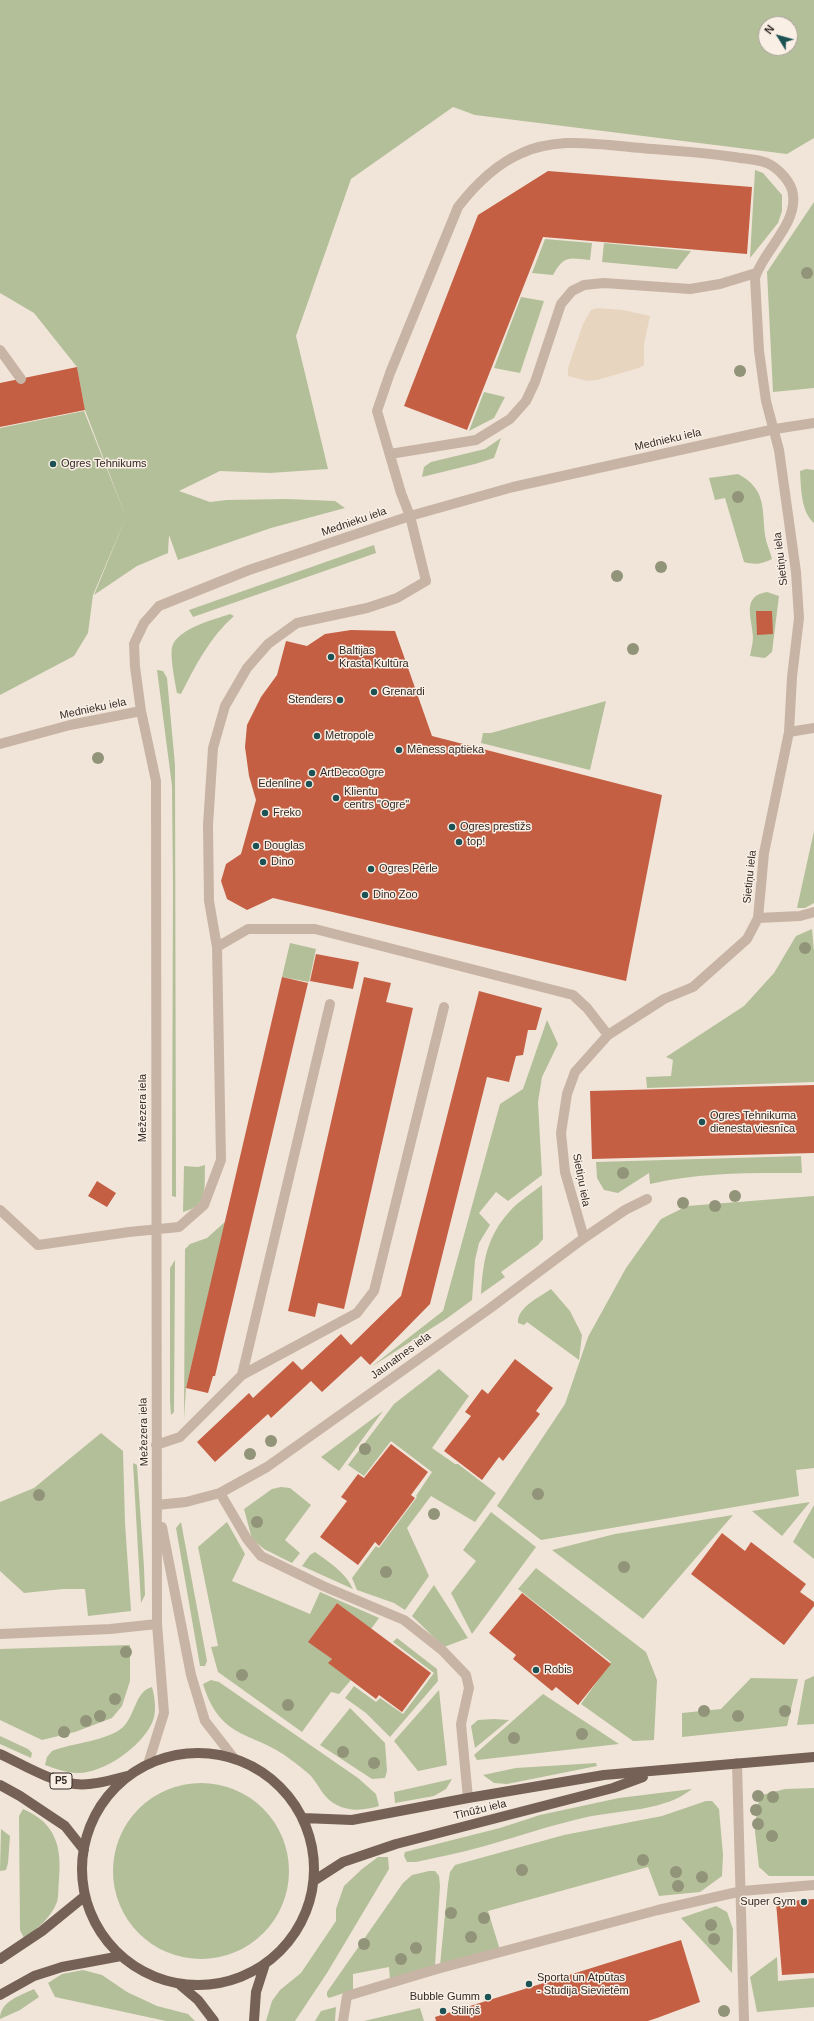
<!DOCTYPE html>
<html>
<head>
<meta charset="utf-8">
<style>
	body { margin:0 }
	#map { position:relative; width:814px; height:2021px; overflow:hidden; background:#f1e5d9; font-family:Helvetica,sans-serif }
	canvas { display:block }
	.north { position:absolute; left:758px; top:16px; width:40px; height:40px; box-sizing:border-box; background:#f9efe5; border:1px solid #aaa099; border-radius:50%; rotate:307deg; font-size:11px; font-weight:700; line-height:16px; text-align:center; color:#342a26 }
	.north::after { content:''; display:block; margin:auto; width:14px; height:18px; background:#1d5254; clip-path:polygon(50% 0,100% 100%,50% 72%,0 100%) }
</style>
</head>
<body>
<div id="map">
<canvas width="814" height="2021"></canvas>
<div class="north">N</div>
</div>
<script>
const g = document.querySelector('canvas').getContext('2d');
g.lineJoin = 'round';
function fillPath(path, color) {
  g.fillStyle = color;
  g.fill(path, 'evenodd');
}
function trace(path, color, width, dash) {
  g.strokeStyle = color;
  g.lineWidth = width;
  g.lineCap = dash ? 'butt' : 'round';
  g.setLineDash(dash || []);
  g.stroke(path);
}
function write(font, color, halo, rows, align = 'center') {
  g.font = font + ' Helvetica,sans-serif';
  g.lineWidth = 3;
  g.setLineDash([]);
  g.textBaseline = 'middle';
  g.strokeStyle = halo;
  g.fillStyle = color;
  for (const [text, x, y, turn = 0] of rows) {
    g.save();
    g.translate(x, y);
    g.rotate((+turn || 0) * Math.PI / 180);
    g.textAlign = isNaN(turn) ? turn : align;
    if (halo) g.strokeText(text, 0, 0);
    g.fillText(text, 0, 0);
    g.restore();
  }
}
const green = new Path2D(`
	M0,0H814V138L787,154L475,115L453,107L351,179L296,336L328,469L270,473L220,471L179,491L210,502L227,500L286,499L335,501L345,508L271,528L178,560L169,535L168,553L137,566L94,595L126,517L85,410L77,367L34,313L0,293ZM766,24H790V48H766Z
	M755,170L763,173L782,195V211L778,223L750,258Z
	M814,202V388L773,392L767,272Z
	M545,239L592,243L590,260C569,258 564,255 553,275L532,273Z
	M604,243L691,251L677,269L602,262Z
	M521,297L544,301L520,373L494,368Z
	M484,392L505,397L494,418L469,431Z
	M84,411L126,517L93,595L88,633L74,656L0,695V428Z
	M501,438L494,458L475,464L422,477L424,467L431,462L485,449Z
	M806,469L814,470V523C801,512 801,488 800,471Z
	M738,474C766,489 762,507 765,535C766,543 770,551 772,559C762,564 755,565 744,562L725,498L715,500L709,478Z
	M374,545L376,553L193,617L189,610Z
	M767,592L779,596L772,652L765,658L750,656C751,650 753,643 753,637C752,618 741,596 767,592Z
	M230,614L234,616C210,637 195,666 181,694L177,693C175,682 170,657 172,647C178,628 213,620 230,614Z
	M157,670L163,671L167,678L175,765L176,1197L172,1196L173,887L172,786Z
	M606,701L590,770L481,743L483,733H491Z
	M814,831V903L805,908H797Z
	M812,929L814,951V1082L647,1088L646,1077L671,1076L673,1060L666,1057L744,1006L774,973L796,936Z
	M290,943L316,949L309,982L282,977Z
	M547,1020L558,1044L542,1077L538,1102L542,1175L508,1201L496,1192L479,1213L490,1225L479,1243L475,1260L472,1300L446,1319L371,1367L443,1311L500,1104L523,1089Z
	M801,1156L802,1173C748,1173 703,1172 650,1184L649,1173L618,1193L604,1190L597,1178L596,1162Z
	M205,1165C204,1188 209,1205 183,1212L184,1166L198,1167Z
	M542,1185L543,1239L538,1245L501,1272L505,1277L481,1294C483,1261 487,1236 510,1211C519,1201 532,1193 542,1185Z
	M814,1196V1468L796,1470L799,1496L541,1540L497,1506L565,1404L588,1337L626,1268L661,1219L687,1206Z
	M226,1221L186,1388L184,1419L185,1249L190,1244L207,1238Z
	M175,1260L174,1412L171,1415L170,1402V1268Z
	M551,1289L570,1311L582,1335L579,1360L527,1322L524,1325L518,1323C517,1307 540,1297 551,1289Z
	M439,1369L469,1396L432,1448L455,1464H458L496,1493L475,1522L431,1496L407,1528L429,1576L405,1610L394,1603L357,1590L352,1578L376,1546L379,1548L417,1497L416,1496L432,1472L391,1441L364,1476L348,1465L394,1404Z
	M383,1411L339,1471L321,1457Z
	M101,1433L123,1451L125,1523L131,1611L88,1616L85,1589H63L24,1593L0,1571V1502L34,1488Z
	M133,1463L137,1465L144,1567L145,1595L141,1603Z
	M281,1487L290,1488L311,1505L285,1540L300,1553L292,1563L264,1549L252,1539L244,1509L272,1489Z
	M810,1502L782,1536L752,1511Z
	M814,1505V1559L793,1542Z
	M491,1512L536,1547L472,1634L451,1593L476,1561L463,1550Z
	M733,1515L643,1619L552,1550L615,1534Z
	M181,1522L207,1661L205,1666H200L176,1528Z
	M227,1522L245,1554L232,1581L310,1614L320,1592L379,1618L371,1629L337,1603L309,1641L332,1659L329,1663L351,1680L339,1694L331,1692L302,1732L218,1672L211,1647L218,1646L198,1547Z
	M315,1552C330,1563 345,1572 353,1589L302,1566L310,1555Z
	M536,1568L646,1652L657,1680L654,1740L633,1741L581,1704L611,1662L518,1589Z
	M434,1585L468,1638L444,1647L412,1616Z
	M397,1638L437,1669L438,1681L390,1737L366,1713L345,1698L354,1686L376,1702L380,1698L403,1714L434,1673L393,1642Z
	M130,1645V1681L122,1706L112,1718L75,1732L42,1740L0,1720V1649Z
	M814,1676V1724L797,1725L805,1680Z
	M751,1678L798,1679L787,1726L682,1737V1713L721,1709Z
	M211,1680L219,1682L358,1778L376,1794L379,1806C366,1810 350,1812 337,1805C324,1799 320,1787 311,1776C306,1771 300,1767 294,1762C255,1730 221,1743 203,1684Z
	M152,1687C155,1698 157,1713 152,1723C141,1747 104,1773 78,1773C67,1773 56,1769 45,1765L47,1757L52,1751C72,1743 106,1741 122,1728C135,1717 135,1691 152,1687Z
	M439,1690L447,1765L418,1771L394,1741Z
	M543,1694L619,1744L477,1760L474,1755Z
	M350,1708L385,1743L387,1771L385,1778L372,1779L320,1745Z
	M494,1719L509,1720L475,1748L471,1726L478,1720Z
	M0,1736L28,1749L32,1753L31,1758L0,1744Z
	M596,1763L597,1766L507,1784L494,1783L483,1775L516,1768Z
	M452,1779L446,1789L434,1796L395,1803L394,1792Z
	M113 1871a88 88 0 1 1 176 0a88 88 0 1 1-176 0Z
	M814,1788V1876H769L759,1867L755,1832L757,1806L762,1795L785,1789Z
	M692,1789C665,1811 621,1810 587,1817C551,1825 517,1837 481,1847C460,1853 437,1857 416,1862H407L404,1856L405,1852L500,1828L540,1815L619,1798Z
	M706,1801H712L719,1809L723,1855L722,1876L700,1892L659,1896L648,1867L488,1911L500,1950L440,1965L448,1884L450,1872L455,1865L564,1835L662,1816Z
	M23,1809C56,1823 62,1847 59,1880C58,1887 59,1895 57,1902C51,1918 37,1929 24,1938L20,1930L19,1816Z
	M1,1829L10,1836L8,1863L6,1870L0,1871Z
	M378,1857H388L389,1869L327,1973L295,2021H266L272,2001L280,1990L301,1973L336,1921V1909L344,1886L362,1869Z
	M429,1871H435L439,1876L440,1886L435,1966L390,1980L389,1967L353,1974V1990L329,1998L327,1996V1992L403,1883L412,1875Z
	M716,1906L727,1912L733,1929L732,1973L681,1918Z
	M777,1957L778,1981L814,1978V2007L757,2012L750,1977Z
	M83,1970L102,1975L127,1992L157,2006L188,2014L195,2021H166L55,1997L48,1983L62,1974Z
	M34,1989L39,1997L20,2010L0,2019C0,2001 20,1996 34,1989Z
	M336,2007L335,2021H315L321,2011Z
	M420,2008L424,2021H364Z`);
const plaza = new Path2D(`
	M597,308L623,310L650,316L644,344V365L639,368L597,380L587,381L568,376V368L583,324L591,310Z`);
const building = new Path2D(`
	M548,171L752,187L747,254L543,237L467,430L404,406L478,215Z
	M77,367L85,410L0,427V383Z
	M756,611H772L773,634L757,635Z
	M351,630L395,631L432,736L662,795L626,981L273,898L247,910L227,899L221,881L226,864L241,854L256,800L249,776L245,747L247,725L261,697L277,675L286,641L307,646L325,634Z
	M316,954L359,962L353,989L310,981Z
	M282,977L308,983L215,1376H213L208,1393L186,1388Z
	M364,977L391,983L386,1002L413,1008L344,1309L318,1303L315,1317L288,1311Z
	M479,991L542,1008L536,1030H528L523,1055L516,1056L509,1082L487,1077L430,1304L370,1365L361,1356L322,1392L311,1381L271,1418L268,1414L215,1462L197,1442L249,1393L253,1398L293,1361L302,1370L341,1334L351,1345L401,1296Z
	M814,1085V1153L592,1159L590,1091Z
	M97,1181L116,1193L107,1207L88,1196Z
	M515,1359L553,1388L536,1411L540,1414L503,1461L499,1457L482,1480L444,1451L471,1416L465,1412L482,1389L488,1394Z
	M391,1444L428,1472L411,1495L415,1498L379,1546L375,1542L358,1565L320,1537L347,1501L341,1497L358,1474L364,1478Z
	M722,1533L745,1551L751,1542L806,1584L800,1592L814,1602V1606L784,1645L691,1574Z
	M522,1593L611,1664L578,1705L556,1687L552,1691L513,1659L516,1655L489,1633Z
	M337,1603L431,1673L402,1712L379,1695L376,1699L328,1663L332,1659L308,1642Z
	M814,1899V1973L782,1975L776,1902Z
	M681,1940L700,2002L657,2018L648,2021H436L435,2017Z`);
const minor = new Path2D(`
	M0,350L21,379
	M390,454L476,440L510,419L526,401L535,382L561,304L572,291L584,285L604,283L690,289L720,284L756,273
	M789,732L814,728
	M0,744L70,725L141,711
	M758,918L800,916L814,912
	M217,947L209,901L208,825L213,748L225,706L247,668L268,644L297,623L367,608L397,598L426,581L410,516L401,493L377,411L390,373L458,207C475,185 496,164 522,153C534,147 552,144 566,143C595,142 625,147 653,149C681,151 707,153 734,157C745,159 757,159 767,163C778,168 792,182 793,195C797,225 763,251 755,278L759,351L766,401L779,450L796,572L799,618L792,677L789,732L764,853L758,918L747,939L693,987L664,999L608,1035L575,1072L567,1094L561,1133L565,1172L584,1238
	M0,1210L38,1245L129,1232L179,1227L204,1205L221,1160L217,947L248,929H315L573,995L587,1008L608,1035
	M242,1375L357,1313L374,1291L444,1007
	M156,1445L180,1437L242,1375L330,1004
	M220,1493L247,1539L261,1556L323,1586L404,1620L442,1650L466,1675L469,1688L461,1724L468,1798
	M157,1505L186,1502L220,1493L267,1467L489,1309L584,1238L625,1210L647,1199
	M162,1527L191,1675L205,1721L233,1757
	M0,1634L110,1629L157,1624
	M737,1763L744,2021
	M148,1764L164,1713L157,1624L156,781L141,711L135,667L134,644L144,623L159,606L249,570L410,516L513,487L603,467L775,429L814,423
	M343,2021L347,1996L437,1969L658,1910L742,1891L814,1885`);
const major = new Path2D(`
	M82 1869a116 116 0 1 1 232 0a116 116 0 1 1-232 0Z
	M0,1754C24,1765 49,1781 75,1784C92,1786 111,1780 127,1776
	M0,1785L20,1796L65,1826L84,1850
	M303,1818L352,1820L468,1798L604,1775L814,1757
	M315,1880L343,1862L396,1844L613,1788L643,1777
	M0,1959L42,1931L85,1896
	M179,1984L198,2000L214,2021
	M0,1995L34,1976L62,1967L121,1956
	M254,2021L256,1992L265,1964`);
const trees = [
	[807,273],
	[740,371],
	[738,497],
	[661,567],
	[617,576],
	[633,649],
	[98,758],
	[805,948],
	[623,1173],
	[735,1196],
	[683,1203],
	[715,1206],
	[271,1441],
	[365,1449],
	[250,1454],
	[538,1494],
	[39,1495],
	[434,1514],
	[257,1522],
	[624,1567],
	[386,1572],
	[126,1652],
	[242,1675],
	[115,1699],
	[288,1705],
	[704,1711],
	[785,1711],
	[100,1716],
	[738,1716],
	[86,1721],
	[64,1732],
	[582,1734],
	[514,1738],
	[343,1752],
	[374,1763],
	[758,1796],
	[773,1797],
	[756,1810],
	[758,1824],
	[772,1836],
	[643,1860],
	[522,1870],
	[676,1872],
	[702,1877],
	[678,1886],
	[451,1913],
	[484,1918],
	[711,1925],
	[471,1937],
	[714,1939],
	[364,1944],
	[416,1948],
	[401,1959],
	[724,2011]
];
const markers = [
	[53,464,4,"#1d5254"],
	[331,657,4,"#1d5254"],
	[374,692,4,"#1d5254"],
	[340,700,4,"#1d5254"],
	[317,736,4,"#1d5254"],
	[399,750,4,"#1d5254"],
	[312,773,4,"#1d5254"],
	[309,784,4,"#1d5254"],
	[336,798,4,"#1d5254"],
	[265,813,4,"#1d5254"],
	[452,827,4,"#1d5254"],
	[459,842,4,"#1d5254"],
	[256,846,4,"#1d5254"],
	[263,862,4,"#1d5254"],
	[371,869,4,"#1d5254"],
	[365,895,4,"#1d5254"],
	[702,1122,4,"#1d5254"],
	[536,1670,4,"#1d5254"],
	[804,1902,4,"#1d5254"],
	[529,1984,4,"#1d5254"],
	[488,1997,4,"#1d5254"],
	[443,2011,4,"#1d5254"]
];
const shields = [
	[61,1781,22]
];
const shieldNames = [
	["P5",61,1781]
];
const streetNames = [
	["Mednieku iela",668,440,-13],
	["Mednieku iela",354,522,-19],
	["Sietiņu iela",781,559,-97],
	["Mednieku iela",93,709,-12],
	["Sietiņu iela",750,877,-84],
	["Mežezera iela",143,1108,-90],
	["Sietiņu iela",581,1180,79],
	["Jaunatnes iela",401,1356,-36],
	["Mežezera iela",144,1432,-91],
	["Tīnūžu iela",480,1810,-14]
];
const poiNames = [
	["Ogres Tehnikums",61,464],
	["Baltijas",339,651],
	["Krasta Kultūra",339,664],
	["Grenardi",382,692],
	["Stenders",332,700,"right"],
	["Metropole",325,736],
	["Mēness aptieka",407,750],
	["ArtDecoOgre",320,773],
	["Edenline",301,784,"right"],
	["Klientu",344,792],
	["centrs \"Ogre\"",344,805],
	["Freko",273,813],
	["Ogres prestižs",460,827],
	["top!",467,842],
	["Douglas",264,846],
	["Dino",271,862],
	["Ogres Pērle",379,869],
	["Dino Zoo",373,895],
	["Ogres Tehnikuma",710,1116],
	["dienesta viesnīca",710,1129],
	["Robis",544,1670],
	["Super Gym",796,1902,"right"],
	["Sporta un Atpūtas",537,1978],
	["- Studija Sievietēm",537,1991],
	["Bubble Gumm",480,1997,"right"],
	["Stiliņš",451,2011]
];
fillPath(green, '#b3bf99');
fillPath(plaza, '#e8d5c0');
fillPath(building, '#c45f44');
trace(minor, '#c8b4a5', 10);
trace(major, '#766157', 10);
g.fillStyle = '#929479';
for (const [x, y] of trees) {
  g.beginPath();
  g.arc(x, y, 6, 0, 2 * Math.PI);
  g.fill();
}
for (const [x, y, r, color] of markers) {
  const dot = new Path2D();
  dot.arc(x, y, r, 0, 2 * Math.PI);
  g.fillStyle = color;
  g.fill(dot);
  trace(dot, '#f9efe5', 1.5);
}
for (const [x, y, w] of shields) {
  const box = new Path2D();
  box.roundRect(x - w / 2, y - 8, w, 16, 3);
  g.fillStyle = '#f9efe5';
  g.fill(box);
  trace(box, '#342a26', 1);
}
write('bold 10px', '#342a26', null, shieldNames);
write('11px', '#342a26', '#f9efe5', streetNames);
write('11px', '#342a26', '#f9efe5', poiNames, 'left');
</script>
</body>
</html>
